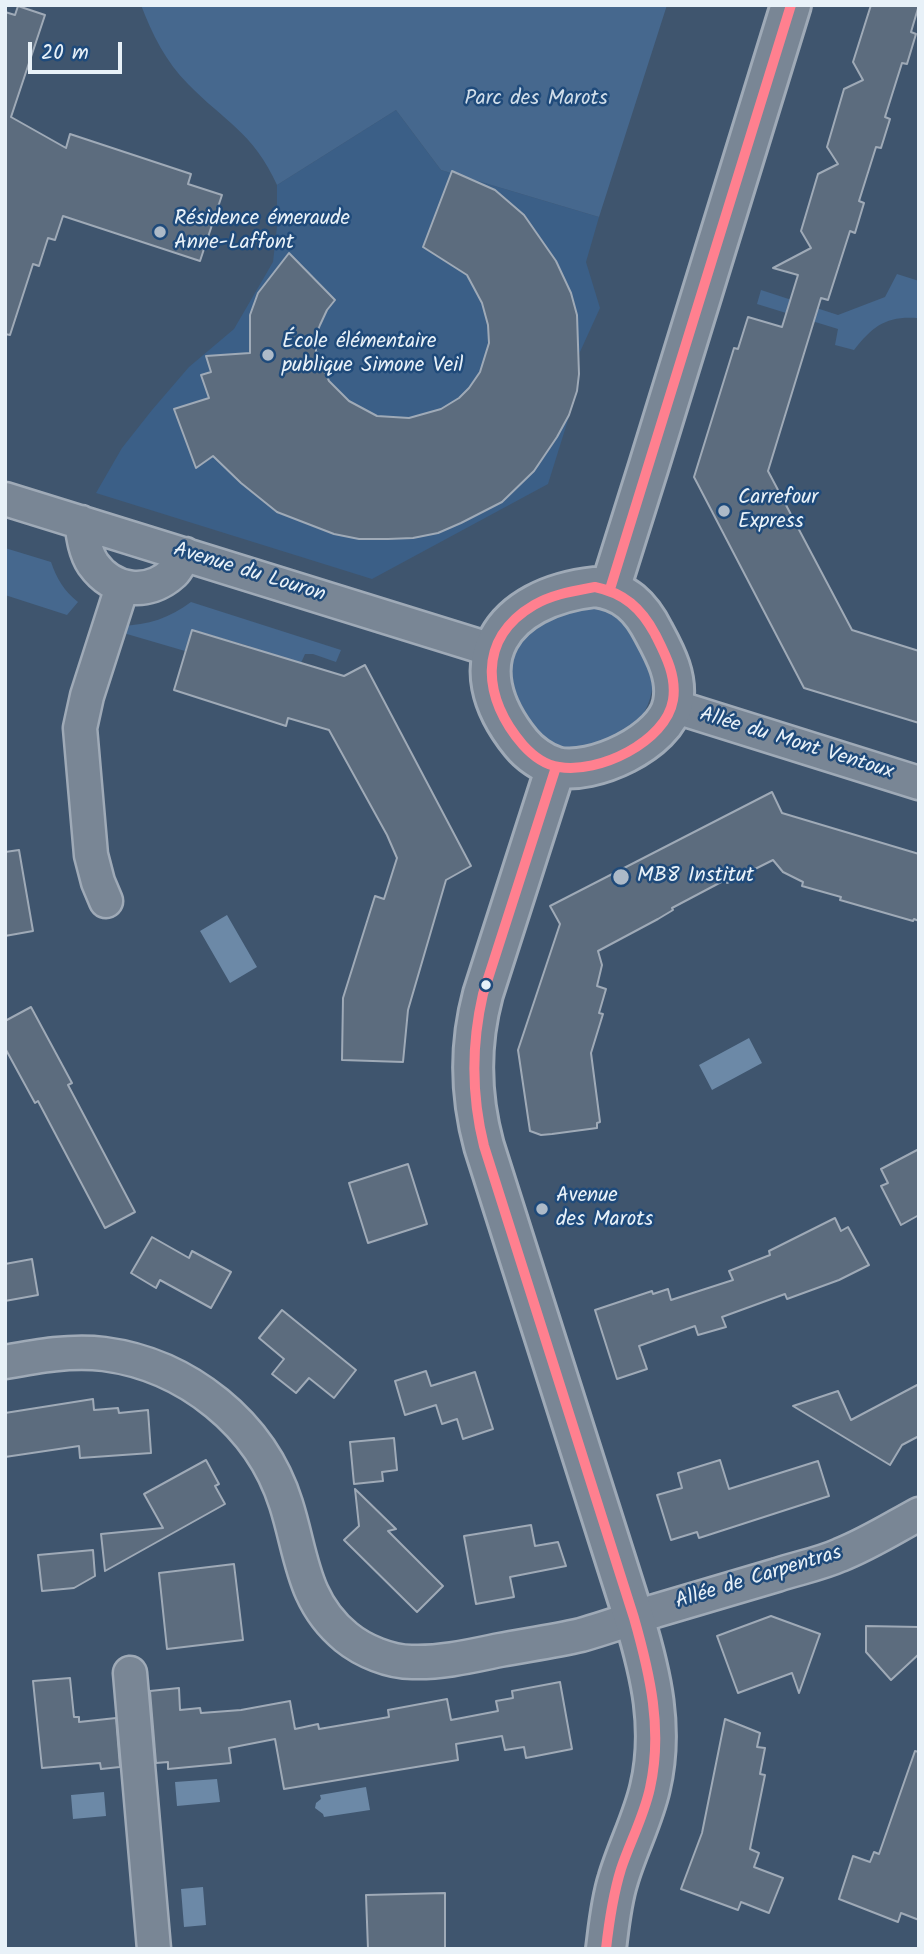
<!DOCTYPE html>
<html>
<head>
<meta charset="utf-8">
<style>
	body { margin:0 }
	#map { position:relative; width:924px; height:1954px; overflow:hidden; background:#3f556e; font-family:Kalam,sans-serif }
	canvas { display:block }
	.frame { position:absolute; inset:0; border:7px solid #e8f1f8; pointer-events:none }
	.scale { position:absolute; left:28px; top:42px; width:94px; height:32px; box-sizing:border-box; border:4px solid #e8f1f8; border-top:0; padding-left:9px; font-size:21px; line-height:24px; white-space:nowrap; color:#e8f1f8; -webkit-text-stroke:5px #1f4a7a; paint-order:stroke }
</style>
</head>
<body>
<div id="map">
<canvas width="924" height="1954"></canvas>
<div class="frame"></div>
<div class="scale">20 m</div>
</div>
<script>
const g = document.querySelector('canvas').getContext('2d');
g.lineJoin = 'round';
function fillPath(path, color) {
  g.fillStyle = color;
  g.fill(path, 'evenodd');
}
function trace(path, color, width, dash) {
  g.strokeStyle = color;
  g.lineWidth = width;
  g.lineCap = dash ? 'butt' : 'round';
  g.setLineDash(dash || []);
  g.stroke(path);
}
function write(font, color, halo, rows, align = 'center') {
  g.font = font + ' Kalam,sans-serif';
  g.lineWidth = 5;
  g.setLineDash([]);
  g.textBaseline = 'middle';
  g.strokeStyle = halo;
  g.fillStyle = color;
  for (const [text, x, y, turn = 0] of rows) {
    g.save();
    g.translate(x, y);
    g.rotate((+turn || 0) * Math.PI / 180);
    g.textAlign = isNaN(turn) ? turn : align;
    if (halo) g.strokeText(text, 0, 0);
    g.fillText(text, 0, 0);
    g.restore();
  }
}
const built = new Path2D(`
	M396,110L441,170L599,217L586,262L600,308L579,354L577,391L548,484L372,579L96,493L122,448L152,410L189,367L234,329L273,262L277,226V185Z`);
const green = new Path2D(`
	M141,5H667L599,217L441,170L396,110L277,185C253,132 225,122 188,84C166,62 152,34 141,5Z
	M897,274L919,281L917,318C886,316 873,326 854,350L835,345L838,329L757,304L761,290L838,315L885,297Z
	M5,548L51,562C57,579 64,591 78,602L67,615L5,595Z
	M191,602L341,650L336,662L313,654H305L301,663L248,650L249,646L193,630L185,651L120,632L121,626C148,625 170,618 191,602Z
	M511 678a71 71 0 1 1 142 0a71 71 0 1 1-142 0Z`);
const water = new Path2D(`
	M227,915L257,967L230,983L200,931Z
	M749,1038L762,1063L712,1090L699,1065Z
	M217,1779L220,1802L177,1806L175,1782Z
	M366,1787L370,1810L324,1817L323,1814L315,1808L316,1803L321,1799L320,1795Z
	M104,1792L106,1816L73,1819L71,1795Z
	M203,1887L206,1925L184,1927L181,1889Z`);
const building = new Path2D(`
	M871,5H919L911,32L916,34L907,64L902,63L885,117L890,119L881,148L876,147L859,201L864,203L855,233L850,231L828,300L821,298L768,471L852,630L919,651V723L804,688L694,477L734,348L738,349L748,317L782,327L798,275L773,268L811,248L801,231L818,174L838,164L827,147L844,89L863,80L853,62Z
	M18,6L45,15L11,117L66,148L70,134L191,174L188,184L222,195L200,261L63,216L55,240L48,238L39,266L33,264L10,335L5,334V12L15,15Z
	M452,171L495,190L524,215L556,261L571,293L577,315L579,374L577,391L569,415L557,437L534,471L502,502L461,523L438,533L413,538L388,539H359L334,534L277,512L241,483L213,456L196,468L174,409L209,398L201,375L211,372L206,356L250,353V315L258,293L289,253L335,300L327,310L320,325L316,335V351L329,381L349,401L377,416L409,418L441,409L459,398L469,388L480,372L489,343L488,325L482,303L467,275L423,247Z
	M192,630L344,676L365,665L471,866L446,880L408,1010L403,1062L342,1060L343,998L375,896L384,899L397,858L387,835L329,730L288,718L286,726L174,690Z
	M772,792L782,813L919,854V921L914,919L913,921L840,900L841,897L802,886L803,882L783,872L773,860L727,883L725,880L672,908L673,910L658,919L598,951L602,965L597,986L606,989L599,1013L603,1014L591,1053L600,1122L597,1123V1128L552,1134L541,1135L530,1131L518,1050L560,924L550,906Z
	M19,850L33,931L5,936V852Z
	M31,1007L72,1083L68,1085L135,1212L105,1228L38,1101L35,1103L5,1048V1021Z
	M919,1149V1215L901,1225L881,1186L888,1183L881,1169Z
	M408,1164L427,1224L368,1243L349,1183Z
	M835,1218L841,1231L848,1227L869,1265L839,1280L787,1299L785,1294L722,1317L726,1327L698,1335L695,1326L639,1346L647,1369L617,1379L595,1310L652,1291L653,1294L668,1289L671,1300L733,1280L729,1271L770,1255L769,1251Z
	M152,1237L189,1258L192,1251L231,1272L211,1308L160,1280L156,1288L131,1273Z
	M32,1259L38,1295L5,1301V1264Z
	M282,1310L356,1370L334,1398L309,1378L296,1393L272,1374L284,1359L259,1338Z
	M426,1371L431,1386L475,1372L493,1429L463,1439L457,1419L442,1424L436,1405L405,1415L395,1381Z
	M919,1384V1436L902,1445L890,1465L793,1406L838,1391L851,1420Z
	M93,1399L94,1410L118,1408L119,1413L148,1410L151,1453L80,1458L79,1446L5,1457V1413Z
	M394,1438L397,1470L382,1472L383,1481L354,1484L350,1442Z
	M206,1460L219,1484L215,1486L225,1504L105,1571L101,1534L163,1528L144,1494Z
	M720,1460L729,1489L818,1461L829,1496L699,1538L697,1532L671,1540L657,1495L682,1488L678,1473Z
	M355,1489L396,1529L388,1531L443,1586L417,1612L344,1540L359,1526Z
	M531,1525L535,1546L558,1542L566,1566L510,1577L514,1597L476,1604L464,1536Z
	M93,1550L95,1576L74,1588L42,1591L38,1555Z
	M234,1564L243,1640L167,1649L159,1573Z
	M771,1616L820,1634L799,1693L792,1673L738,1693L717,1636Z
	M866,1626L919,1627V1654L891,1680L866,1652Z
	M70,1678L74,1717H79V1722L116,1718L120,1767L101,1769L100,1763L42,1768L33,1681Z
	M560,1682L572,1749L526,1758L524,1747L505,1750L502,1736L456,1744L458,1760L284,1789L275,1739L229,1748L231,1763L168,1769V1762L156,1763L150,1691L179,1688L180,1710L200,1708L201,1713L241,1710L290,1701L295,1729L318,1724L319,1729L389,1717L388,1710L447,1699L451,1720L498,1711L496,1701L513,1698L512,1691Z
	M725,1719L760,1733L757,1747L765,1748L760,1774L765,1775L750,1849L759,1853L754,1867L783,1878L769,1913L741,1902L738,1910L681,1889L702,1833Z
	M915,1751L919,1752V1920L901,1913L898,1922L839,1899L853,1856L870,1862L874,1852L879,1854Z
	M445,1893V1949H368L366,1895Z`);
const minor = new Path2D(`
	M5,499L492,650
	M81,522C83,536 85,552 93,564C113,592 148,596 173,573C178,568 181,560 185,554
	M673,706L919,783
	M106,901L98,882L91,855L80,728L87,696L122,587
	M5,1362C38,1356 71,1350 104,1354C187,1365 261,1424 286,1504C302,1554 302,1601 346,1637C363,1651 390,1662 412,1662C442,1663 471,1656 500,1650C527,1645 555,1641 581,1635C606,1628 631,1619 655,1611C696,1599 736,1587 777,1575C798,1568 820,1564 840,1555C868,1544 893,1528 919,1514
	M130,1673L154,1949`);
const tertiary = new Path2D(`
	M595,587C625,591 641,607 654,633C666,655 678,678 673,703C666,742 592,776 556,767C543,763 529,753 521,743C456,663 502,597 595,587Z
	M610,589C672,395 730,200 791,5
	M556,767L483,994C469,1046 470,1095 484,1146L634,1618C651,1674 664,1729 650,1788C643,1819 627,1849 618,1880C611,1902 609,1925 606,1949`);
const bus1 = new Path2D(`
	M595,587C624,593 641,608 655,634C665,654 677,676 673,700C666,742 598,774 559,767C545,765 532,755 523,745C483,699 476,639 534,605C553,594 574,591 595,587Z
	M610,589L791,5
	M556,767L483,994C471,1046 471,1094 484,1146L634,1618C650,1674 663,1730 650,1788C644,1816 630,1842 621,1869C613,1895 609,1922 606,1949`);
const markers = [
	[160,232,7,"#adbac8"],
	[268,355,7,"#adbac8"],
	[724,511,7,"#adbac8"],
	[621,877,9,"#adbac8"],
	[486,985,6,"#e8f1f8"],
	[542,1209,7,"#adbac8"]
];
const parkNames = [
	["Parc des Marots",536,100]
];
const poiNames = [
	["Résidence émeraude",174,220],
	["Anne-Laffont",174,244],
	["École élémentaire",282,343],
	["publique Simone Veil",282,367],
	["Carrefour",738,499],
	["Express",738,523],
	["MB8 Institut",637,877],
	["Avenue",556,1197],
	["des Marots",556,1221]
];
const streetNames = [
	["Avenue du Louron",249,574,17],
	["Allée du Mont Ventoux",796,745,17],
	["Allée de Carpentras",759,1579,-17]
];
fillPath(built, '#3b5f87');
fillPath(green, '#46688e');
fillPath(water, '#6c89a7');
fillPath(building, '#5c6c7e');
trace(building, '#9faab7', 2);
trace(minor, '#9faab7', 37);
trace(tertiary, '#9faab7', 44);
trace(minor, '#798695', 32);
trace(tertiary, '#798695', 38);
trace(bus1, '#ff808f', 10);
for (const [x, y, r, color] of markers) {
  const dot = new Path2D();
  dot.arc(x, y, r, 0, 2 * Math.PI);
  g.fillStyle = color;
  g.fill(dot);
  trace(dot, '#1f4a7a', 2.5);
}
write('21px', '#d0dde9', '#1f4a7a', parkNames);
write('21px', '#e8f1f8', '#1f4a7a', poiNames, 'left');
write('21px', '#e8f1f8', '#1f4a7a', streetNames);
</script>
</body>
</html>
